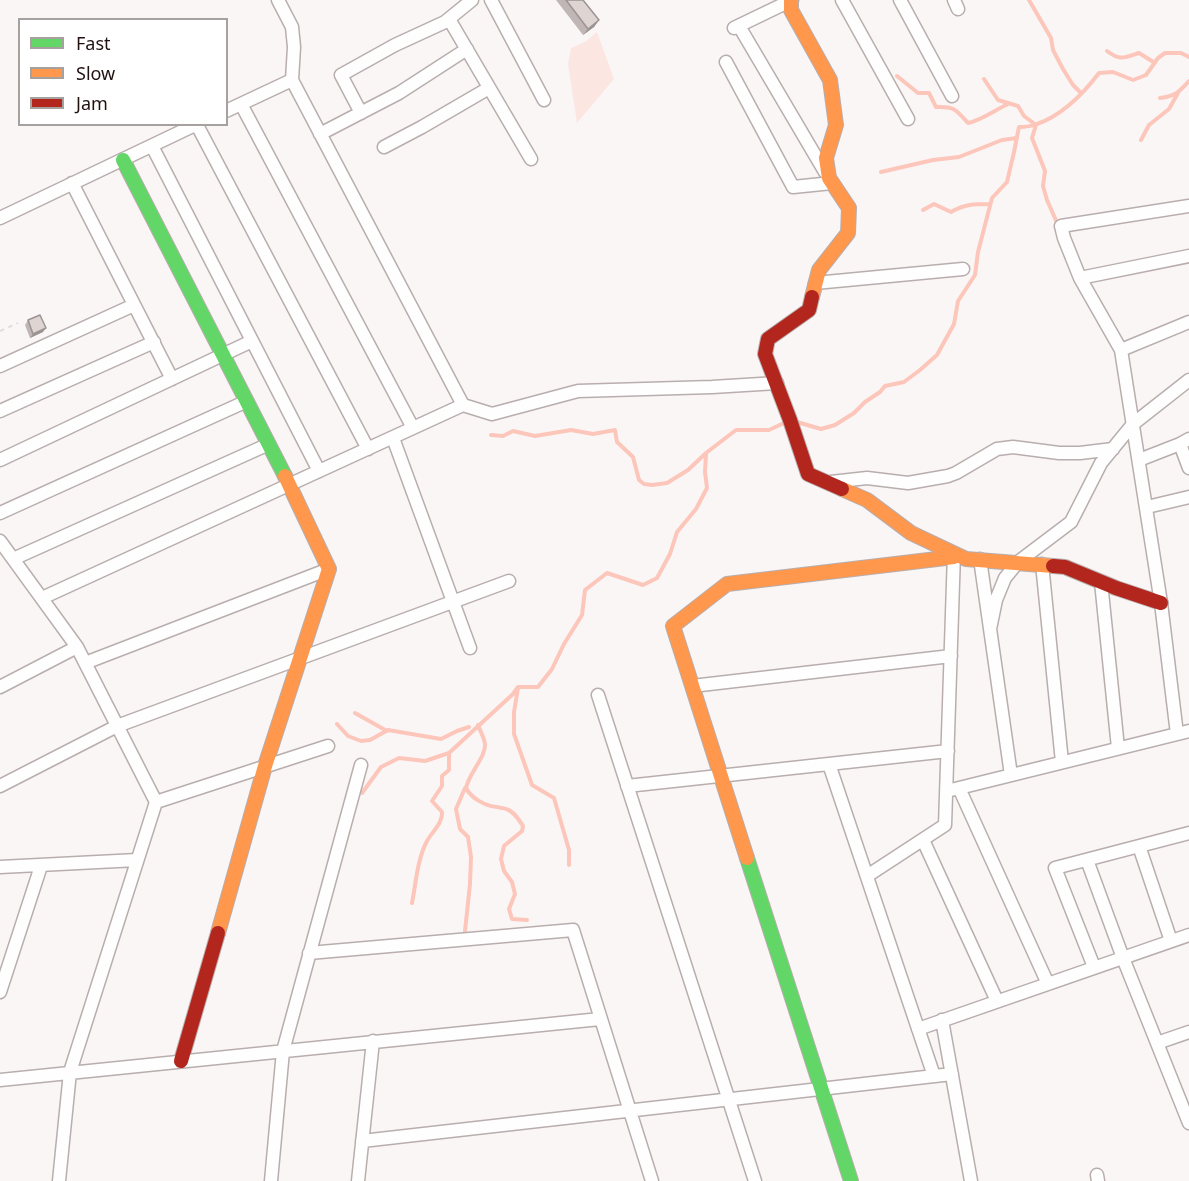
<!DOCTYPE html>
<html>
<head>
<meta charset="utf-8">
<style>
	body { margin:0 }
	#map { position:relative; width:1189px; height:1181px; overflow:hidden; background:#fbf6f6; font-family:"Noto Sans",sans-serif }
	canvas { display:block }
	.legend { position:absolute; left:18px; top:18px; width:210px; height:108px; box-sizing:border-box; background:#fff; border:2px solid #a6a09f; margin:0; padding:8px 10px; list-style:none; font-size:18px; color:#21120f }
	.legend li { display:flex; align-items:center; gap:12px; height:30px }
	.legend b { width:30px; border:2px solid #a6a09f }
</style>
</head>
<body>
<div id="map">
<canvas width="1189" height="1181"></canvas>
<ul class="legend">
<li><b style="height:8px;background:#63d668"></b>Fast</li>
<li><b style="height:8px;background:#ff974d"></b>Slow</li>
<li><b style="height:8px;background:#b3261e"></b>Jam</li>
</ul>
</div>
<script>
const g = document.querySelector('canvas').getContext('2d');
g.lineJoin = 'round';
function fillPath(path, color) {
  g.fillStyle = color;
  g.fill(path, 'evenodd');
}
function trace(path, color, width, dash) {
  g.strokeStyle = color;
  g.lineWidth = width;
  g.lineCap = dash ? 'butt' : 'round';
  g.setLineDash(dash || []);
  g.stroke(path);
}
const green = new Path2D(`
	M597,32L614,79L577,123L568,64L571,48L585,42Z`);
const stream = new Path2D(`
	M1029,0L1051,38L1053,50L1063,69L1073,85L1081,93
	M1107,51C1120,61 1124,58 1139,53L1155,63
	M897,76L918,93H929L936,107C955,106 956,110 968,123C982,120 995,110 1008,104
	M984,79L998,100L1018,106L1024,116L1036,125L1032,138L1045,171L1043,186L1047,200L1058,225
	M1160,98C1176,96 1179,92 1189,81
	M1141,140L1149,125L1169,109L1178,93
	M881,172L933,160L959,157L1002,140L1017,138
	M923,210L934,204L951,212C965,204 974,204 990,204
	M797,422L821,429L835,425L854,413L865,402L880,392L885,386L904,382L920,370L937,355L954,324L958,301L975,275L978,252L992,198L1007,182L1014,152L1019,127C1025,127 1032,126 1037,124C1063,115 1083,94 1099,73L1113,72L1133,80L1146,75L1158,58L1165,53H1181L1189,57
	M491,435L503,436L513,431L535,436L571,430L593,434L615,430L617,442L633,457L639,480L644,484L652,485L667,483L688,470L706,453L736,430H769L784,423
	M518,688L514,712V734L532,785L554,798L569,850V865
	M355,713L387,731
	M337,724L348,736L361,741L370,740L388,730L441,739L457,731L469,727
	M478,725C480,731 484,737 485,744C486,757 469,773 466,788C471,798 485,806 497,807C499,808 505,808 506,809C514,811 519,820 523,826L522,831L504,846L501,859L504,871L512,882L515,894L509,909L512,919L527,920
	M362,793L381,767L399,758L425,761L449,753
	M412,903C416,883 417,860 427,841C432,832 443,823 442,812L432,801L442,786V776L449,770V753L513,694L518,687H538L552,669L564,644L582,615L585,590L607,573L643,585L657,578L670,554L677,532L696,509L707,488L705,472L706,454
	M465,931L470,884L471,857L468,837L460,829L456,809L465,788`);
const path = new Path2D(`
	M0,331L18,323`);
const street = new Path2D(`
	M278,0L292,27L294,47L292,80L463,405
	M491,0L544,100
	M842,0L908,119
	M900,0L952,96
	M954,0L958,9
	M449,19L531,159
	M739,26L825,172
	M734,28L792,0
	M726,62L793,187L832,183
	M241,104L413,428
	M226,111L292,80
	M361,113L341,75L395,45L445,22L472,0
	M197,125L368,449
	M320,134L399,93L467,49
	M152,146L319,471
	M384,147L422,127L489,88
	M72,183L172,379
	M0,218L197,124
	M1080,278L1189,256
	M815,283L963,269
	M1121,350L1189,322
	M0,366L134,305
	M0,411L154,342
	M393,438L470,648
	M1180,444L1189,468
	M0,460L252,341
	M1139,460L1180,444L1189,439
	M831,482L867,478L908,483L948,476L956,473L997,449L1013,447L1059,453H1080L1113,449
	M1147,507L1189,497
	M0,513L247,401
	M0,541L77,647L156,802L70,1072L59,1181
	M13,559L269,444
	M980,559L1011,775
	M1042,564L1062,762
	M1101,582L1118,748
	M42,598L463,405L492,414L578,391L712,387L777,383
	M990,629L996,600L1005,578L1018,562L1071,522L1101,463L1133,424L1189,380
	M85,663L329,569
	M692,686L951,656
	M0,687L77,647
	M598,695L755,1181
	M1177,734L1161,603L1121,350L1080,278L1064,238L1061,226L1189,206
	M829,764L934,1076
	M0,786L117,726L509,581
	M627,786L948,751
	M959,788L1048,984
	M947,791L1189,731
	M156,802L328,746
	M923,840L997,1001
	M1139,846L1171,941
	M1087,860L1123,958L1189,1123
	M0,867L137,860
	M867,876L945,825L954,553
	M309,953L573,930L652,1181
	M1094,967L1055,868L1189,833
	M0,992L41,866
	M942,1020L971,1181
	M918,1029L1189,935
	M1157,1043L1189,1032
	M0,1080L600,1019
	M362,1141L952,1074
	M1097,1175L1098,1181
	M271,1181L283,1051L361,765
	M358,1181L373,1041`);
const fast = new Path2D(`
	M123,160L285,476
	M747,858L851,1181`);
const slow = new Path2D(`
	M791,0V10L830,80L836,125L826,158L829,178L849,208L848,233L819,270L812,297
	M842,489L867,500L911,533L966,559L1053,566
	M747,858L673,626L727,584L954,557
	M218,933L265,766L329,569L285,476`);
const jam = new Path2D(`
	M812,297L809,310L768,339L765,354L790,420L808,474L842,489
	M1053,566L1065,567L1116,588L1161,603
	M181,1061L218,933`);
const wall = new Path2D(`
	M556,0H583L599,20L594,27L583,35Z
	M28,320L43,332L30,338L25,325Z`);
const shadedWall = new Path2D(`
	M599,20L594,27L583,35L588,29Z
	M46,328L43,332L30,338L33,334Z`);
const building = new Path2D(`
	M566,0H583L599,20L588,29Z
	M40,315L46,328L33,334L28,320Z`);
fillPath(green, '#fbe6e2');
trace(stream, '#fcc6ba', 4);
trace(street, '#b8aead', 15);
trace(fast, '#b8aead', 16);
trace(slow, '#b8aead', 16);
trace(jam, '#b8aead', 16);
trace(path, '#dfdddd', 2, [4.5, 4.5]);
trace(street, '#fefefe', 12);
trace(fast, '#63d668', 14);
trace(slow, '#ff974d', 14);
trace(jam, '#b3261e', 14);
fillPath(wall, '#bfb6b5');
fillPath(shadedWall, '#9b9493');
fillPath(building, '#ded4d2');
trace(building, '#9b9493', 1.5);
</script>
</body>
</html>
